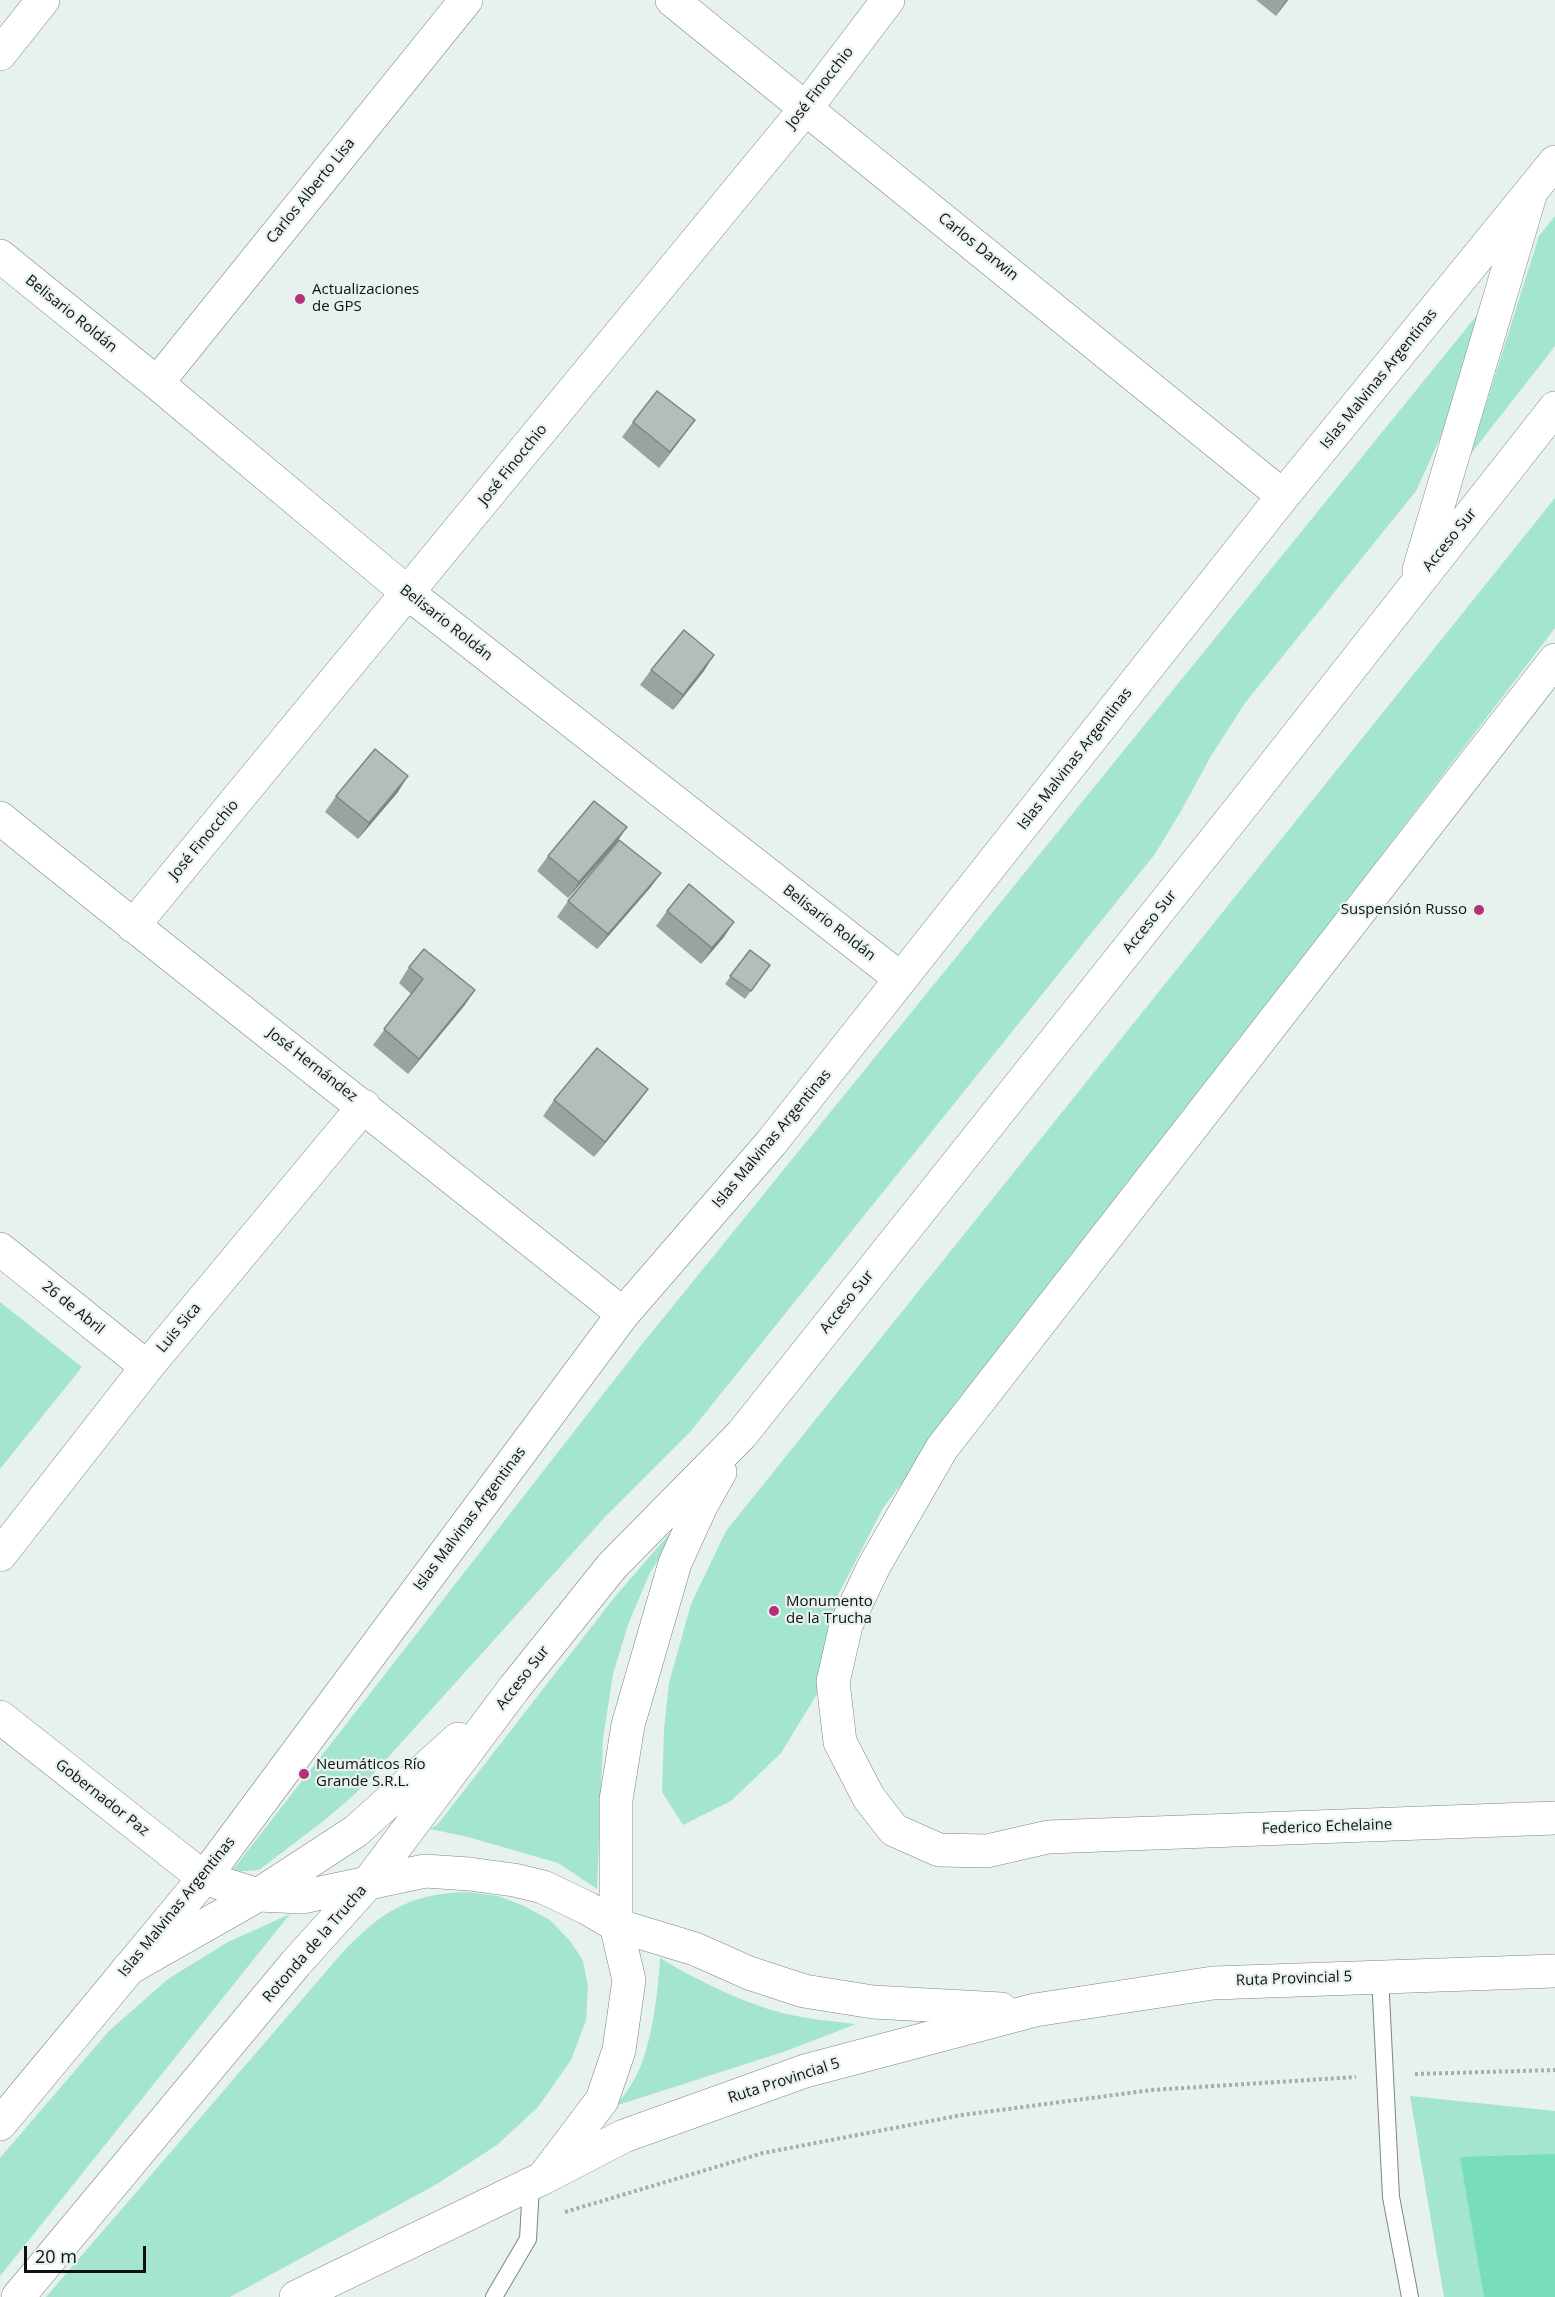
<!DOCTYPE html>
<html>
<head>
<meta charset="utf-8">
<style>
	body { margin:0 }
	#map { position:relative; width:1555px; height:2297px; overflow:hidden; background:#e7f1ed; font-family:"Open Sans",sans-serif }
	canvas { display:block }
	.scale { position:absolute; left:24px; top:2246px; width:122px; height:27px; box-sizing:border-box; border:3px solid #0f1211; border-top:0; padding-left:8px; font-size:18px; line-height:21px; white-space:nowrap; color:#0f1211; -webkit-text-stroke:4px #e7f1ed; paint-order:stroke }
</style>
</head>
<body>
<div id="map">
<canvas width="1555" height="2297"></canvas>
<div class="scale">20 m</div>
</div>
<script>
const g = document.querySelector('canvas').getContext('2d');
g.lineJoin = 'round';
function fillPath(path, color) {
  g.fillStyle = color;
  g.fill(path, 'evenodd');
}
function trace(path, color, width, dash) {
  g.strokeStyle = color;
  g.lineWidth = width;
  g.lineCap = dash ? 'butt' : 'round';
  g.setLineDash(dash || []);
  g.stroke(path);
}
function write(font, color, halo, rows, align = 'center') {
  g.font = font + ' "Open Sans",sans-serif';
  g.lineWidth = 4.5;
  g.setLineDash([]);
  g.textBaseline = 'middle';
  g.strokeStyle = halo;
  g.fillStyle = color;
  for (const [text, x, y, turn = 0] of rows) {
    g.save();
    g.translate(x, y);
    g.rotate((+turn || 0) * Math.PI / 180);
    g.textAlign = isNaN(turn) ? turn : align;
    if (halo) g.strokeText(text, 0, 0);
    g.fillText(text, 0, 0);
    g.restore();
  }
}
const green = new Path2D(`
	M1555,216V346L1470,455L1539,236Z
	M1478,314L1441,436L1416,491L1245,703L1211,756L1181,811L1155,854L690,1432L605,1517L355,1794L326,1819L259,1870L231,1872L643,1343Z
	M1555,498V628L883,1508L837,1597L822,1686L781,1753L731,1801L683,1825L662,1792L664,1730L669,1683L691,1604L726,1531Z
	M0,1302L82,1367L0,1469Z
	M683,1518L649,1575L629,1622L613,1674L603,1739L597,1889L558,1863L468,1837L430,1829L438,1824L614,1598Z
	M467,1892L498,1896L524,1906L550,1920L571,1942L583,1961L588,1987L586,2020L571,2060L538,2107L497,2145L437,2184L230,2297H46L342,1953C381,1912 408,1894 467,1892Z
	M290,1914L0,2276V2158L109,2031L168,1979L228,1942Z
	M660,1958C698,1981 739,2001 782,2013C806,2019 831,2021 856,2024L786,2051L615,2106C619,2101 625,2095 629,2088C651,2058 658,1995 660,1958Z
	M1410,2096L1555,2111V2297H1444Z`);
const water = new Path2D(`
	M1555,2154V2297H1484L1460,2157Z`);
const path = new Path2D(`
	M1415,2074L1555,2070
	M565,2212L763,2153L962,2115L1152,2090L1356,2077`);
const lane = new Path2D(`
	M1380,1976L1391,2197L1410,2297
	M494,2297L528,2239L531,2185`);
const street = new Path2D(`
	M672,0L1283,496
	M0,54L43,0
	M0,256L157,383L408,593L901,979
	M157,383L466,0
	M1555,660L942,1448L874,1566L846,1625L833,1682L840,1742L869,1798L894,1830L939,1850L987,1851L1048,1837L1555,1818
	M0,818C206,985 416,1148 623,1314
	M133,926L806,108L888,0
	M0,1249L147,1367
	M0,1555L147,1367L364,1106
	M0,1717L204,1878
	M0,2124L204,1878L623,1314L771,1143L1283,496L1555,162`);
const secondary = new Path2D(`
	M616,1925L695,1949L749,1973L804,1991L873,2002L1001,2009
	M543,2178L624,2136L805,2071L1035,2010L1213,1983L1555,1971`);
const primary = new Path2D(`
	M1419,570L1531,192
	M204,1878L258,1895L302,1897L425,1871L469,1874L514,1880L543,1887L587,1908L616,1925L629,1980L619,2050L602,2100L543,2178L296,2297
	M616,1925V1800L628,1725L675,1563L701,1506L720,1472
	M128,1969L258,1895L356,1831L458,1739
	M18,2297L296,1963L368,1883L515,1687L612,1566L742,1434L1238,811L1555,408`);
const wall = new Path2D(`
	M1256,0H1288L1276,16Z
	M695,420L659,468L622,437L633,422Z
	M651,670L704,671L673,710L640,685Z
	M398,792L358,839L325,812L336,796Z
	M627,827L616,843L568,898L537,871L548,856Z
	M661,873L650,888L597,949L557,917L568,901Z
	M667,911L724,937L701,964L656,926Z
	M750,950L770,965L745,999L725,984Z
	M409,967L475,990L464,1006L408,1074L373,1045L411,994L399,983Z
	M648,1089L637,1104L594,1157L543,1116L554,1100Z`);
const shadedWall = new Path2D(`
	M1286,0H1288L1276,16Z
	M695,420L684,435L659,468L670,452Z
	M714,655L704,671L673,710L683,695Z
	M408,776L398,792L358,839L369,823Z
	M627,827L616,843L568,898L579,882Z
	M661,873L650,888L597,949L608,934Z
	M734,922L724,937L701,964L712,948Z
	M475,990L464,1006L408,1074L419,1059Z
	M648,1089L637,1104L594,1157L605,1142Z`);
const building = new Path2D(`
	M657,391L695,420L670,452L633,422Z
	M684,630L714,655L683,695L651,670Z
	M375,749L408,776L369,823L336,796Z
	M594,801L627,827L579,882L548,856Z
	M619,840L661,873L608,934L568,901Z
	M689,884L734,922L712,948L667,911Z
	M424,949L475,990L419,1059L384,1029L423,979L409,967Z
	M750,950L770,965L751,991L730,976Z
	M597,1048L648,1089L605,1142L554,1100Z`);
const markers = [
	[300,299,6,"#b3317a"],
	[1479,910,6,"#b3317a"],
	[774,1611,6,"#b3317a"],
	[304,1774,6,"#b3317a"]
];
const streetNames = [
	["José Finocchio",820,88,-52],
	["Carlos Alberto Lisa",311,191,-51],
	["Carlos Darwin",978,247,39],
	["Belisario Roldán",71,314,39],
	["Islas Malvinas Argentinas",1379,379,-51],
	["José Finocchio",513,465,-51],
	["Acceso Sur",1450,540,-51],
	["Belisario Roldán",446,623,38],
	["Islas Malvinas Argentinas",1075,759,-52],
	["José Finocchio",204,840,-50],
	["Acceso Sur",1150,922,-51],
	["Belisario Roldán",829,923,38],
	["José Hernández",312,1065,38],
	["Islas Malvinas Argentinas",772,1139,-50],
	["Acceso Sur",847,1302,-51],
	["26 de Abril",73,1308,39],
	["Luis Sica",179,1328,-50],
	["Islas Malvinas Argentinas",470,1519,-53],
	["Acceso Sur",523,1678,-52],
	["Gobernador Paz",102,1798,38],
	["Federico Echelaine",1327,1827,-2],
	["Islas Malvinas Argentinas",177,1907,-51],
	["Rotonda de la Trucha",315,1944,-49],
	["Ruta Provincial 5",1294,1979,-2],
	["Ruta Provincial 5",784,2081,-18]
];
const poiNames = [
	["Actualizaciones",312,290],
	["de GPS",312,307],
	["Suspensión Russo",1467,910,"right"],
	["Monumento",786,1602],
	["de la Trucha",786,1619],
	["Neumáticos Río",316,1765],
	["Grande S.R.L.",316,1782]
];
fillPath(green, '#a4e5ce');
fillPath(water, '#78ddbc');
trace(lane, '#7d8682', 18);
trace(street, '#7d8682', 34);
trace(secondary, '#7d8682', 34);
trace(primary, '#7d8682', 34);
trace(path, '#a6aeab', 4, [3, 3]);
trace(lane, '#fff', 16);
trace(street, '#fff', 33);
trace(secondary, '#fff', 33);
trace(primary, '#fff', 33);
fillPath(wall, '#9ba3a0');
fillPath(shadedWall, '#7e8482');
fillPath(building, '#b4bdba');
trace(building, '#7e8482', 1.5);
for (const [x, y, r, color] of markers) {
  const dot = new Path2D();
  dot.arc(x, y, r, 0, 2 * Math.PI);
  g.fillStyle = color;
  g.fill(dot);
  trace(dot, '#e7f1ed', 2);
}
write('15px', '#0f1211', '#e7f1ed', streetNames);
write('15px', '#0f1211', '#e7f1ed', poiNames, 'left');
</script>
</body>
</html>
